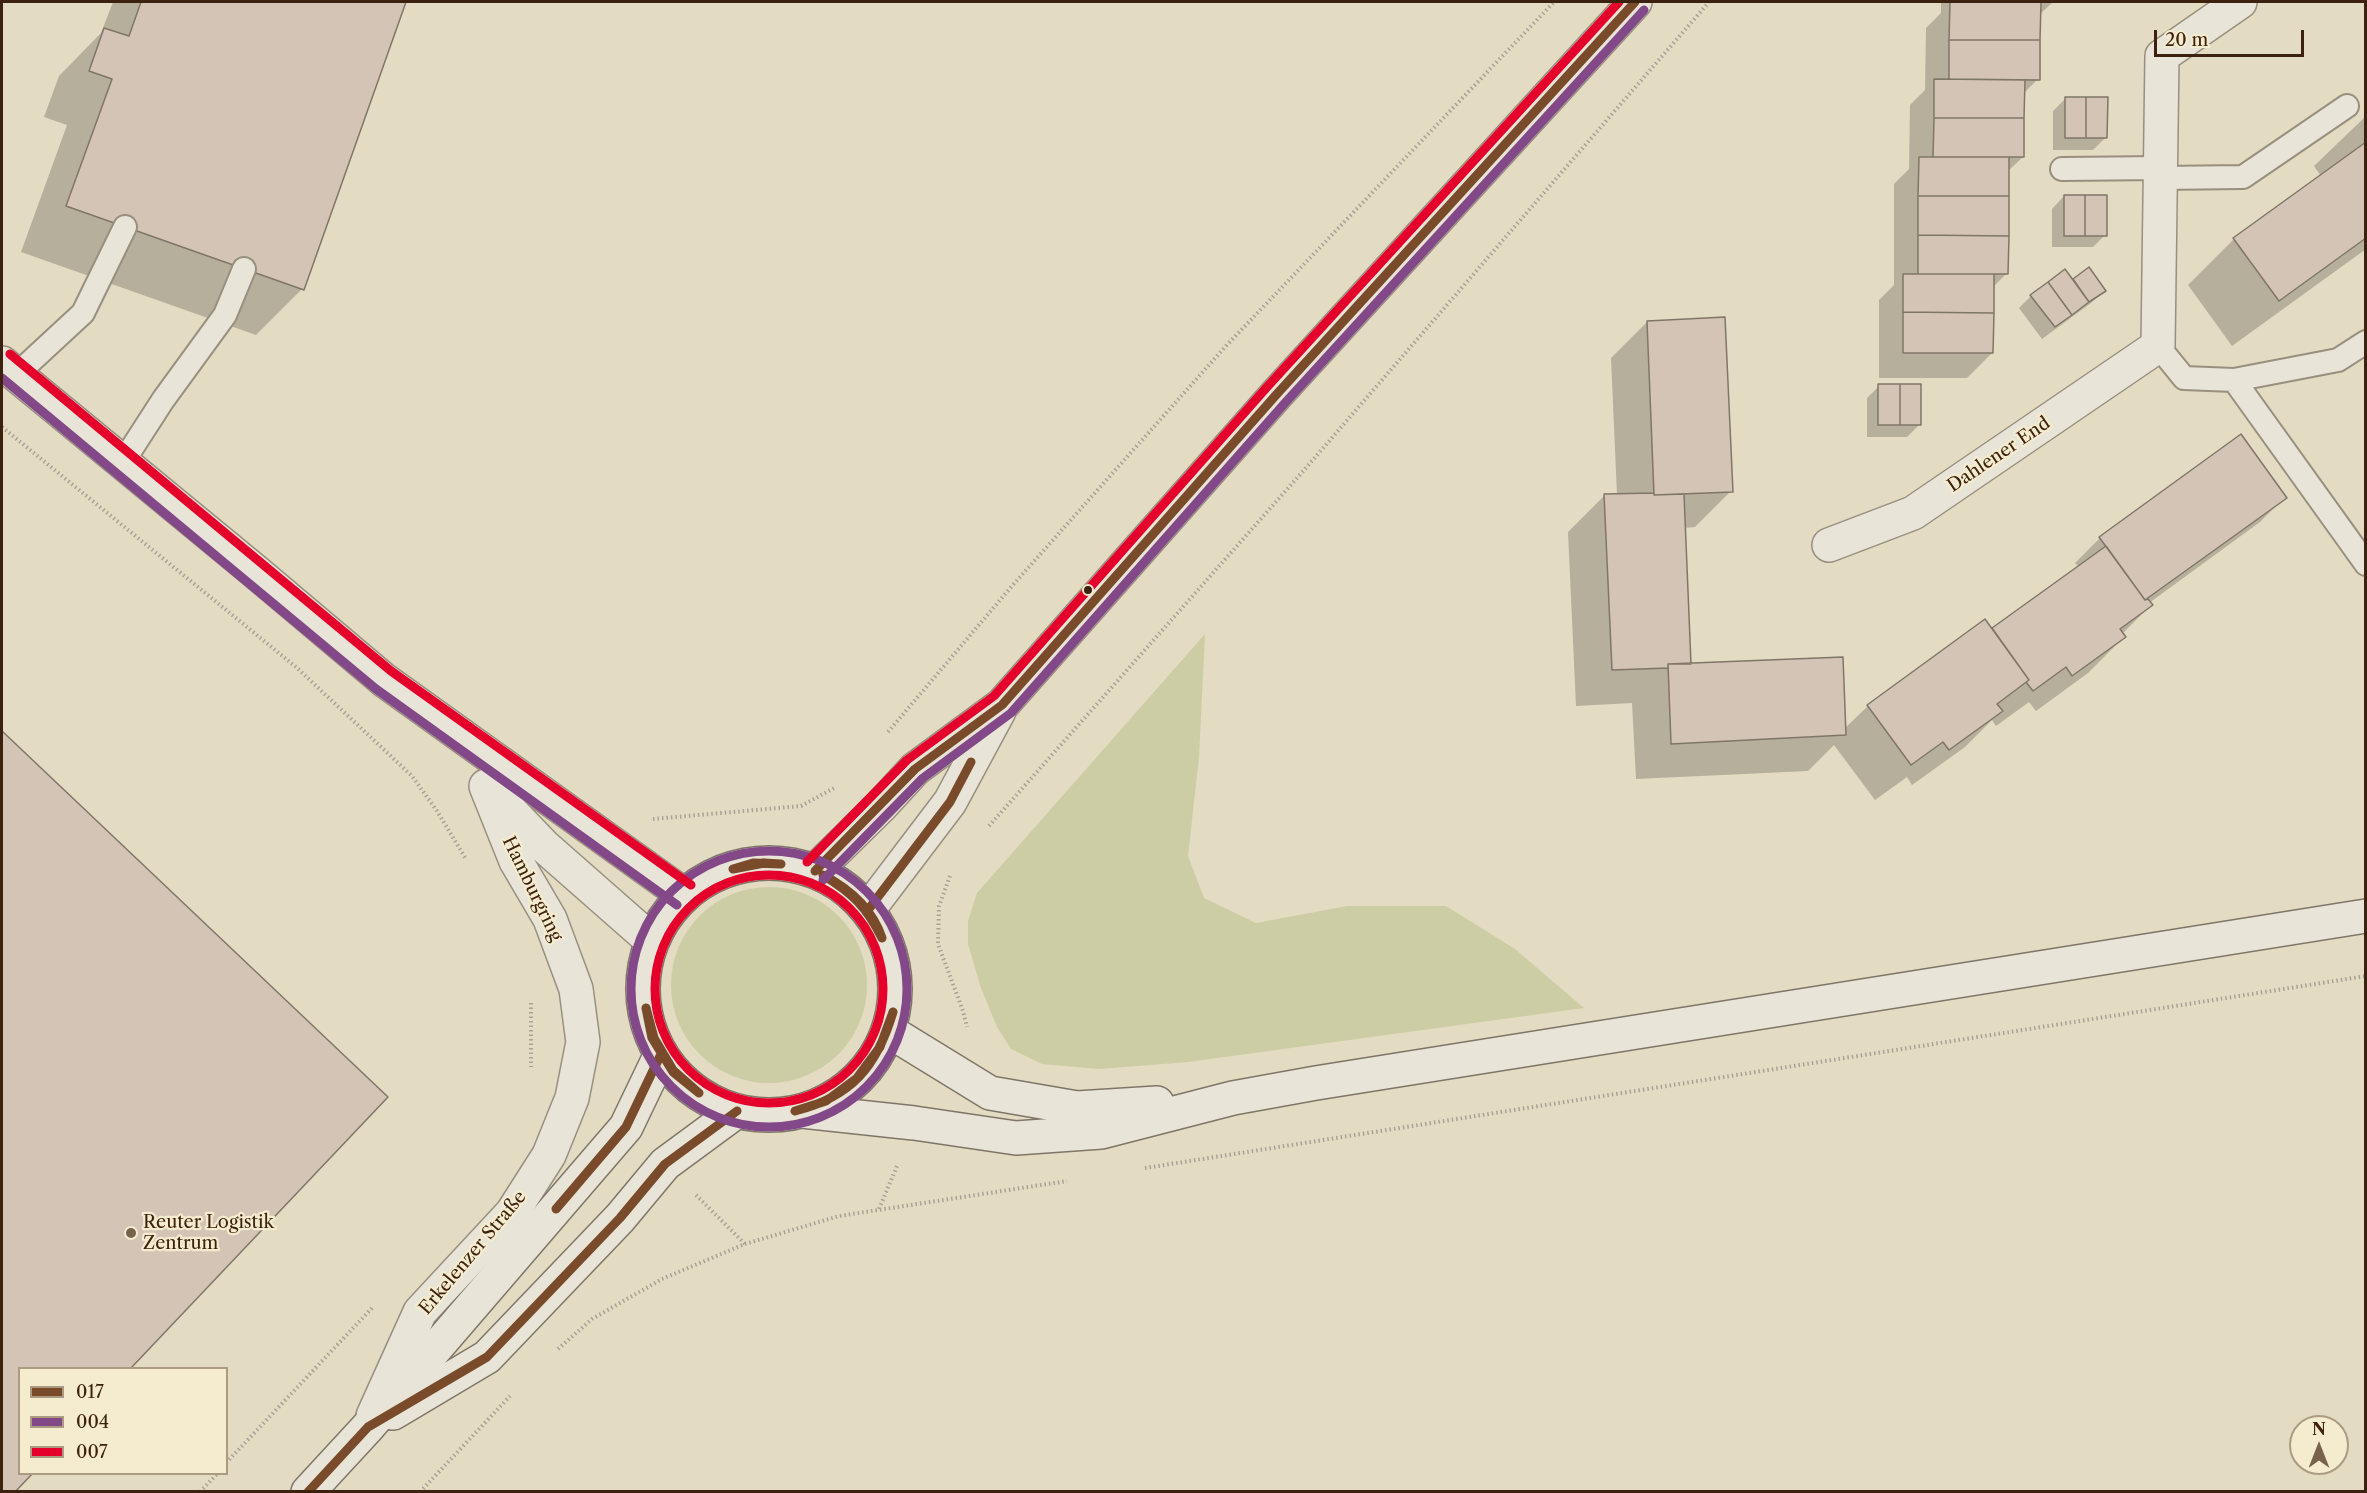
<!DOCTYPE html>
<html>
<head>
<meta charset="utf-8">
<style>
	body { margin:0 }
	#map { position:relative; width:2367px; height:1493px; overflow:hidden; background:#e3dbc2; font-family:"Libre Caslon Text",serif }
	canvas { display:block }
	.frame { position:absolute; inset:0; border:3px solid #3d210f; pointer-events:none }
	.legend { position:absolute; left:18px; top:1367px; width:210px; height:108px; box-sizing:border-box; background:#f5eccf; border:2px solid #ab9b82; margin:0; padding:8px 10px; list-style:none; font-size:18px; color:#3d210f }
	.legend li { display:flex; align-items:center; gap:12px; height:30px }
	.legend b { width:30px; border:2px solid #ab9b82 }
	.north { position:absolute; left:2289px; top:1415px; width:60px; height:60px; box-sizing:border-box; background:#f5eccf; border:2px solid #ab9b82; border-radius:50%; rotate:0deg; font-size:16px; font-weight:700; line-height:24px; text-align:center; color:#3d210f }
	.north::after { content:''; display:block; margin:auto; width:21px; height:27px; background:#77624e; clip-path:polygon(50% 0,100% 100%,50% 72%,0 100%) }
	.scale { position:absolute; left:2154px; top:30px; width:150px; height:27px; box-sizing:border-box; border:3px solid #3d210f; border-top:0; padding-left:8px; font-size:18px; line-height:21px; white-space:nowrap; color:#3d210f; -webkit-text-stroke:4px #f5eccf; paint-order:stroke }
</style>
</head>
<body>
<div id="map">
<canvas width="2367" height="1493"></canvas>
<div class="frame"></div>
<ul class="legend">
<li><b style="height:8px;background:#7a4b2a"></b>017</li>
<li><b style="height:8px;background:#824888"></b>004</li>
<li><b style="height:8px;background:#e4002b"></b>007</li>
</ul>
<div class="north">N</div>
<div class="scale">20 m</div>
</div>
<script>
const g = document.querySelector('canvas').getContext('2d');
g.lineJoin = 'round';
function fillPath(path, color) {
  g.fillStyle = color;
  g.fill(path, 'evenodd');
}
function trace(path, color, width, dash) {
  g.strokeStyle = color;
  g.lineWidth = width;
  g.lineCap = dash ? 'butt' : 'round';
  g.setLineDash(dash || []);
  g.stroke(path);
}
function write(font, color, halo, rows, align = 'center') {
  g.font = font + ' "Libre Caslon Text",serif';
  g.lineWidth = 4.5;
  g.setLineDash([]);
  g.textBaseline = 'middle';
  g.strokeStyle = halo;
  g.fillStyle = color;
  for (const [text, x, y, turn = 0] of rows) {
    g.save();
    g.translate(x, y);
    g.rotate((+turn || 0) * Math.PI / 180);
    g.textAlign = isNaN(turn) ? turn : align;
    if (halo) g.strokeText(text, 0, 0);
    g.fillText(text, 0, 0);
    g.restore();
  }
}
const green = new Path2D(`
	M1205,634L1199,757L1188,856L1204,898L1256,923L1347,906H1446L1515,949L1584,1008L1188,1062L1099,1069L1042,1064L1011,1049L997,1027L981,988L968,944V921L977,893Z
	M671 985a98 98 0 1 1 196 0a98 98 0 1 1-196 0Z`);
const shadow = new Path2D(`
	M113,2H405L302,289L256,335L21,252L67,125L44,117L59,76L101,33Z
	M1941,2H2053L2039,15L2038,79L2023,94V157L2007,172V273L1992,288V353L1967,378H1879V300L1894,285V184L1909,169L1910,105L1925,90L1926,28L1941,13Z
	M2065,99L2106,137L2093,150H2053V111Z
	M2366,116V249L2232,346L2188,285L2234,239L2321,176L2314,166Z
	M2064,196L2105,235L2093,247H2052V209Z
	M2088,269L2104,291L2091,303L2042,339L2019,308L2031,296L2073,281Z
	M1647,322L1731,491L1695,527L1684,528L1689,665L1844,729L1868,706L1992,630L2079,567L2075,563L2100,538L2285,497L2260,522L2149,603L2151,605L2122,634L2124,637L2088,673L2036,711L2029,702L1996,726L1992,720L1965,747L1912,785L1907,777L1875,800L1834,745L1808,771L1636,779L1632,703L1576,706L1568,532L1604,496L1617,495L1611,358Z
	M1879,386L1920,424L1907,437H1867V398Z
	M2,733L386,1097L129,1368H20V1474H30L13,1492H2Z`);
const building = new Path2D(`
	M141,2H406L304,290L66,206L112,79L89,71L104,28L129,36Z
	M1950,2H2041L2040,40H1949Z
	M1949,40H2040V80L1949,79Z
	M1934,79L2025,80L2024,118H1934Z
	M2065,97H2086V138H2065Z
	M2086,97H2108L2107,138H2086Z
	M1934,118H2024V157H1933Z
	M2366,142V238L2279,301L2233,238Z
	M1919,157H2009V196H1918Z
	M2064,195H2085V236H2064Z
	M2085,195H2107V236H2085Z
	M1918,196H2009V236L1918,235Z
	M1918,235L2009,236L2008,274H1918Z
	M2089,267L2106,291L2089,302L2073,279Z
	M2065,269L2089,302L2072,315L2048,282Z
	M1903,274H1994V313L1903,312Z
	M2048,282L2072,315L2055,327L2030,295Z
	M1903,312L1994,313L1993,353H1903Z
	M1725,317L1733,492L1654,495L1647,321Z
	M1878,384H1900V425H1878Z
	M1900,384H1921V425H1900Z
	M2241,434L2287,498L2145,600L2099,537Z
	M1654,493V495L1684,494L1691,664H1668V668L1612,670L1604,494Z
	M2106,546L2145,600L2148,599L2153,605L2120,629L2126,637L2072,676L2066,667L2033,691L2026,682L2029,680L1992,628Z
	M1985,619L2029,680L1997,704L2003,711L1949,750L1943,742L1911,765L1867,705Z
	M1843,657L1846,735L1671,744L1668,664Z
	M2,731L388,1097L131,1368H20V1474H32L15,1492H2Z`);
const path = new Path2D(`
	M2,427L296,667L412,776L437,811L466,859
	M888,732L1012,586L1225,347L1554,2
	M653,819L801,806L836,787
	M989,826L1305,469L1709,2
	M950,876L939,906L938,944L963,1011L967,1027
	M531,1003V1067
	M1145,1168L2366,976
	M696,1195L745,1244
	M879,1209L897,1166
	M558,1349L592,1319L662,1279L745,1244L839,1216L1067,1181
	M226,1463L372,1308
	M200,1492L217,1474
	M420,1492L510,1396`);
const service = new Path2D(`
	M2062,169L2161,168
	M2160,178L2243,177L2347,106
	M2158,346L2184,378L2234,380L2366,564
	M16,375L83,313L125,227
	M2234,380L2338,360L2366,342
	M123,462L163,400L225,315L244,269`);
const minor = new Path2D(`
	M2,363L256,572L384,680L684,895
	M1829,545L1913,513L2158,346L2162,56L2240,2
	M498,798L544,846L652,941
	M373,1416L420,1312L512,1213L549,1155L572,1098L583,1042L576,989L550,919L516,861L486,786`);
const tertiary = new Path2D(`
	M815,871L881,806L915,769L1002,705L1276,395L1635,2
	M868,910L950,802L999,711`);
const secondary = new Path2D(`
	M643 989a126 126 0 1 1 252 0a126 126 0 1 1-252 0Z
	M889,1031L990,1093L1077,1108L1157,1103
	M802,1111L914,1123L1016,1138L1101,1132L1233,1098L1316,1083L2366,916
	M393,1413L487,1357L620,1218L665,1164L737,1111
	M308,1492L368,1427L626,1127L661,1054`);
const bus1 = new Path2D(`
	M733,869L753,863L781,864
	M733,869L764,863L781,864
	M815,871L915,769L1002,705L1276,395L1635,2
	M823,875C850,889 872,908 882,938
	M823,875C853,894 866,906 882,938
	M868,910L950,802L971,762
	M646,1008L654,1038L673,1070L699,1093
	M646,1008L652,1038L673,1072L699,1093
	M795,1111L826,1101L857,1078L880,1047L893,1012
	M795,1111C852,1097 877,1066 893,1012
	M556,1209L626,1127L661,1054
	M308,1492L368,1427L487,1357L620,1218L665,1164L737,1111`);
const bus2 = new Path2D(`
	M2,378L376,689L677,905
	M631 989a138 138 0 1 1 276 0a138 138 0 1 1-276 0Z
	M823,880L923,778L1011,713L1285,403L1644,10`);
const bus3 = new Path2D(`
	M10,354L391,671L691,885
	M807,862L907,760L994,696L1267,387L1619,2
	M655 989a114 114 0 1 1 228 0a114 114 0 1 1-228 0Z`);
const markers = [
	[1088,590,5,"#3d210f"],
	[131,1233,6,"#77624e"]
];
const streetNames = [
	["Dahlener End",1999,455,-34],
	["Hamburgring",532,889,64],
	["Erkelenzer Straße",473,1253,-50]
];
const poiNames = [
	["Reuter Logistik",143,1223],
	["Zentrum",143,1244]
];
fillPath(green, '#cdcda5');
fillPath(shadow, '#0003');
fillPath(building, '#d4c4b5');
trace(building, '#7f7668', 1.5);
trace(service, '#988f7f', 26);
trace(minor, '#988f7f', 36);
trace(tertiary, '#988f7f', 36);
trace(secondary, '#7f7668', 36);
trace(path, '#a8a297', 4, [1.5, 3]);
trace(service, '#e8e4d7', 22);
trace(minor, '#e8e4d7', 33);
trace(tertiary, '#e8e4d7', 33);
trace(secondary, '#e8e4d7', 33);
trace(bus1, '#7a4b2a', 9);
trace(bus2, '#824888', 9);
trace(bus3, '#e4002b', 9);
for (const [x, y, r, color] of markers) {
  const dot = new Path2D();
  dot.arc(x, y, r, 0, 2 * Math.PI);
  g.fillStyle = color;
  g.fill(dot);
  trace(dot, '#f5eccf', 2);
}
write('18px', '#3d210f', '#f5eccf', streetNames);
write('18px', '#3d210f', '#f5eccf', poiNames, 'left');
</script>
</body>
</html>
